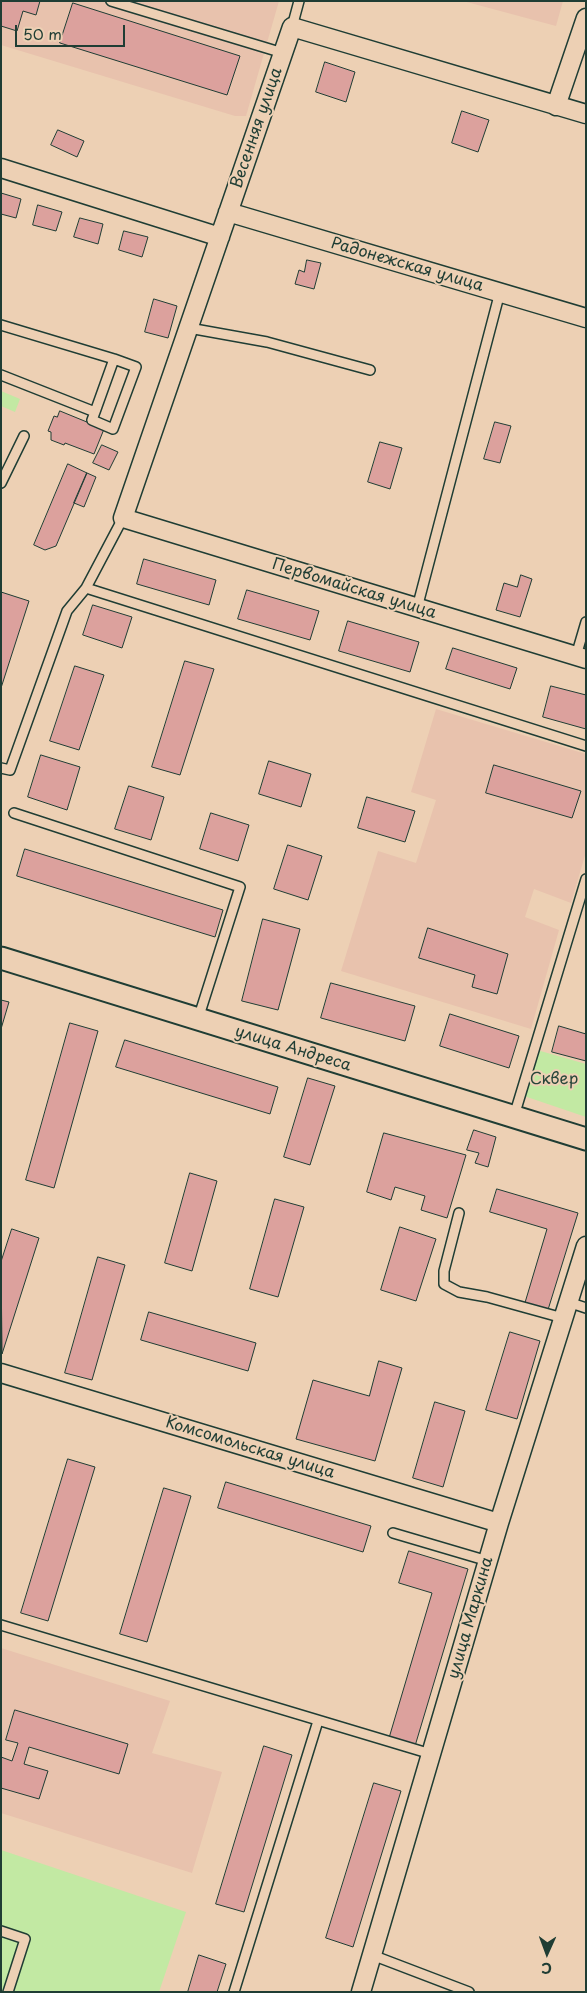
<!DOCTYPE html>
<html>
<head>
<meta charset="utf-8">
<style>
	body { margin:0 }
	#map { position:relative; width:587px; height:1993px; overflow:hidden; background:#edd0b4; font-family:"Playpen Sans",sans-serif }
	canvas { display:block }
	.frame { position:absolute; inset:0; border:2px solid #1f3d34; pointer-events:none }
	.north { position:absolute; left:522px; top:1928px; width:50px; height:50px; -webkit-text-stroke:4px #edd0b4; paint-order:stroke; rotate:182deg; font-size:14px; font-weight:700; line-height:20px; text-align:center; color:#1f3d34 }
	.north::after { content:''; display:block; margin:auto; width:18px; height:22px; background:#1f3d34; clip-path:polygon(50% 0,100% 100%,50% 72%,0 100%) }
	.scale { position:absolute; left:15px; top:25px; width:110px; height:22px; box-sizing:border-box; border:2px solid #1f3d34; border-top:0; padding-left:6px; font-size:15px; line-height:18px; white-space:nowrap; color:#1f3d34; -webkit-text-stroke:4px #edd0b4; paint-order:stroke }
</style>
</head>
<body>
<div id="map">
<canvas width="587" height="1993"></canvas>
<div class="frame"></div>
<div class="north">С</div>
<div class="scale">50 m</div>
</div>
<script>
const g = document.querySelector('canvas').getContext('2d');
g.lineJoin = 'round';
function fillPath(path, color) {
  g.fillStyle = color;
  g.fill(path, 'evenodd');
}
function trace(path, color, width, dash) {
  g.strokeStyle = color;
  g.lineWidth = width;
  g.lineCap = dash ? 'butt' : 'round';
  g.setLineDash(dash || []);
  g.stroke(path);
}
function write(font, color, halo, rows, align = 'center') {
  g.font = font + ' "Playpen Sans",sans-serif';
  g.lineWidth = 4;
  g.setLineDash([]);
  g.textBaseline = 'middle';
  g.strokeStyle = halo;
  g.fillStyle = color;
  for (const [text, x, y, turn = 0] of rows) {
    g.save();
    g.translate(x, y);
    g.rotate((+turn || 0) * Math.PI / 180);
    g.textAlign = isNaN(turn) ? turn : align;
    if (halo) g.strokeText(text, 0, 0);
    g.fillText(text, 0, 0);
    g.restore();
  }
}
const built = new Path2D(`
	M1,1H279L246,116H235L1,45Z
	M463,1H563L556,26Z
	M436,709L586,754V852L571,903L534,889L525,917L559,930L531,1029L341,971L378,851L416,863L436,800L411,792Z
	M1,1648L170,1701L152,1753L222,1772L192,1873L1,1813Z`);
const green = new Path2D(`
	M1,391L20,399L15,412L1,406Z
	M537,1050L586,1064V1117L524,1096Z
	M1,1850L186,1912L159,1992H1Z`);
const building = new Path2D(`
	M1,1H40L36,15L23,11L17,31L1,26Z
	M73,3L240,56L227,95L60,43Z
	M325,62L355,72L346,102L316,92Z
	M462,111L489,120L478,152L452,143Z
	M58,130L84,141L77,157L51,145Z
	M1,193L21,199L16,218L1,214Z
	M38,205L62,212L56,231L33,225Z
	M80,218L103,224L98,244L74,237Z
	M124,231L148,237L142,257L119,250Z
	M307,260L321,263L314,289L295,284L299,270L304,272Z
	M154,299L177,306L168,338L145,332Z
	M60,411L104,429L94,454L65,443L64,445L51,440V432L48,431L54,416L57,417Z
	M495,422L511,426L500,463L484,459Z
	M380,442L402,448L390,489L368,482Z
	M102,445L118,452L109,470L93,463Z
	M68,464L87,473L56,546L45,550L34,545Z
	M87,473L96,477L84,507L74,503Z
	M144,559L216,580L209,605L137,584Z
	M521,575L532,579L520,617L496,610L504,583L517,587Z
	M247,590L319,611L310,640L238,619Z
	M1,592L29,601L1,688Z
	M93,605L132,617L122,648L83,635Z
	M348,621L419,642L410,672L339,651Z
	M453,648L517,668L510,689L446,669Z
	M185,661L214,669L180,775L152,767Z
	M75,666L104,675L79,750L50,741Z
	M551,686L586,695V729L543,717Z
	M41,755L80,767L67,810L28,797Z
	M269,761L311,774L301,807L259,794Z
	M494,765L581,791L572,818L486,793Z
	M129,786L164,797L151,840L115,829Z
	M367,797L415,811L405,842L358,828Z
	M211,813L249,825L238,861L200,849Z
	M288,845L322,856L308,900L274,889Z
	M25,849L223,910L215,937L17,876Z
	M263,919L300,929L278,1010L242,1001Z
	M428,928L508,954L497,994L472,987L475,975L419,958Z
	M331,983L415,1006L405,1041L321,1018Z
	M1,1000L9,1002L1,1029Z
	M450,1014L519,1036L509,1068L440,1046Z
	M70,1023L98,1031L54,1188L26,1180Z
	M559,1026L586,1034V1061L552,1052Z
	M125,1040L278,1087L270,1114L116,1067Z
	M308,1078L335,1086L310,1165L284,1157Z
	M474,1130L496,1137L488,1167L475,1163L479,1153L467,1150Z
	M384,1133L466,1155L447,1218L421,1210L425,1196L395,1187L391,1200L367,1192Z
	M190,1173L217,1181L192,1271L165,1263Z
	M497,1189L578,1213L547,1313L524,1306L547,1229L490,1212Z
	M275,1199L304,1207L278,1297L250,1289Z
	M400,1227L436,1239L416,1301L381,1290Z
	M12,1229L39,1238L2,1354L1,1262Z
	M98,1257L125,1265L92,1380L65,1373Z
	M149,1312L256,1343L248,1371L141,1340Z
	M510,1332L540,1341L517,1419L486,1410Z
	M379,1361L402,1368L375,1461L296,1439L313,1380L369,1396Z
	M435,1402L465,1411L443,1487L413,1478Z
	M68,1459L95,1467L48,1621L21,1613Z
	M226,1482L371,1526L363,1552L218,1508Z
	M164,1488L191,1496L147,1642L120,1634Z
	M409,1551L468,1569L415,1746L389,1738L432,1593L399,1583Z
	M15,1710L128,1744L119,1774L29,1747L24,1764L48,1771L39,1799L1,1788V1757L12,1761L18,1743L6,1740Z
	M264,1746L292,1755L244,1912L216,1904Z
	M374,1783L401,1791L353,1947L326,1938Z
	M199,1955L226,1964L217,1992H188Z`);
const service = new Path2D(`
	M111,1L283,53
	M292,27L299,1
	M1,325L114,359L95,412L1,375
	M189,328L267,342L370,370
	M95,412L92,420L113,429L136,367L114,359
	M1,483L24,436
	M86,588L586,746
	M417,608L500,292
	M576,656L586,622
	M1,768L10,770L67,611L86,588L123,518
	M14,813L240,887L198,1019
	M514,1116L586,879
	M459,1213L444,1271V1284L459,1292L487,1297L563,1318
	M568,1302L586,1308
	M393,1533L488,1561
	M1,1625L431,1754
	M1,1931L25,1939L8,1992
	M372,1955L469,1992
	M234,1992L318,1721`);
const minor = new Path2D(`
	M556,106L586,18
	M586,114L292,27L123,518L586,659
	M1,168L220,237
	M228,212L586,318
	M1,1373L499,1523
	M361,1992L499,1523L586,1246`);
const tertiary = new Path2D(`
	M1,958L586,1139`);
const streetNames = [
	["Весенняя улица",257,128,-71],
	["Радонежская улица",407,265,16],
	["Первомайская улица",354,589,17],
	["улица Андреса",293,1049,17],
	["Комсомольская улица",250,1448,17],
	["улица Маркина",471,1618,-74]
];
const parkNames = [
	["Сквер",554,1080]
];
fillPath(built, '#e8c2ad');
fillPath(green, '#c2e9a3');
fillPath(building, '#dca19d');
trace(building, '#1f3d34', 1);
trace(service, '#1f3d34', 12);
trace(minor, '#1f3d34', 21);
trace(tertiary, '#1f3d34', 25);
trace(service, '#edd0b4', 9);
trace(minor, '#edd0b4', 18);
trace(tertiary, '#edd0b4', 21);
write('16px', '#1f3d34', '#edd0b4', streetNames);
write('16px', '#27463a', '#edd0b4', parkNames);
</script>
</body>
</html>
